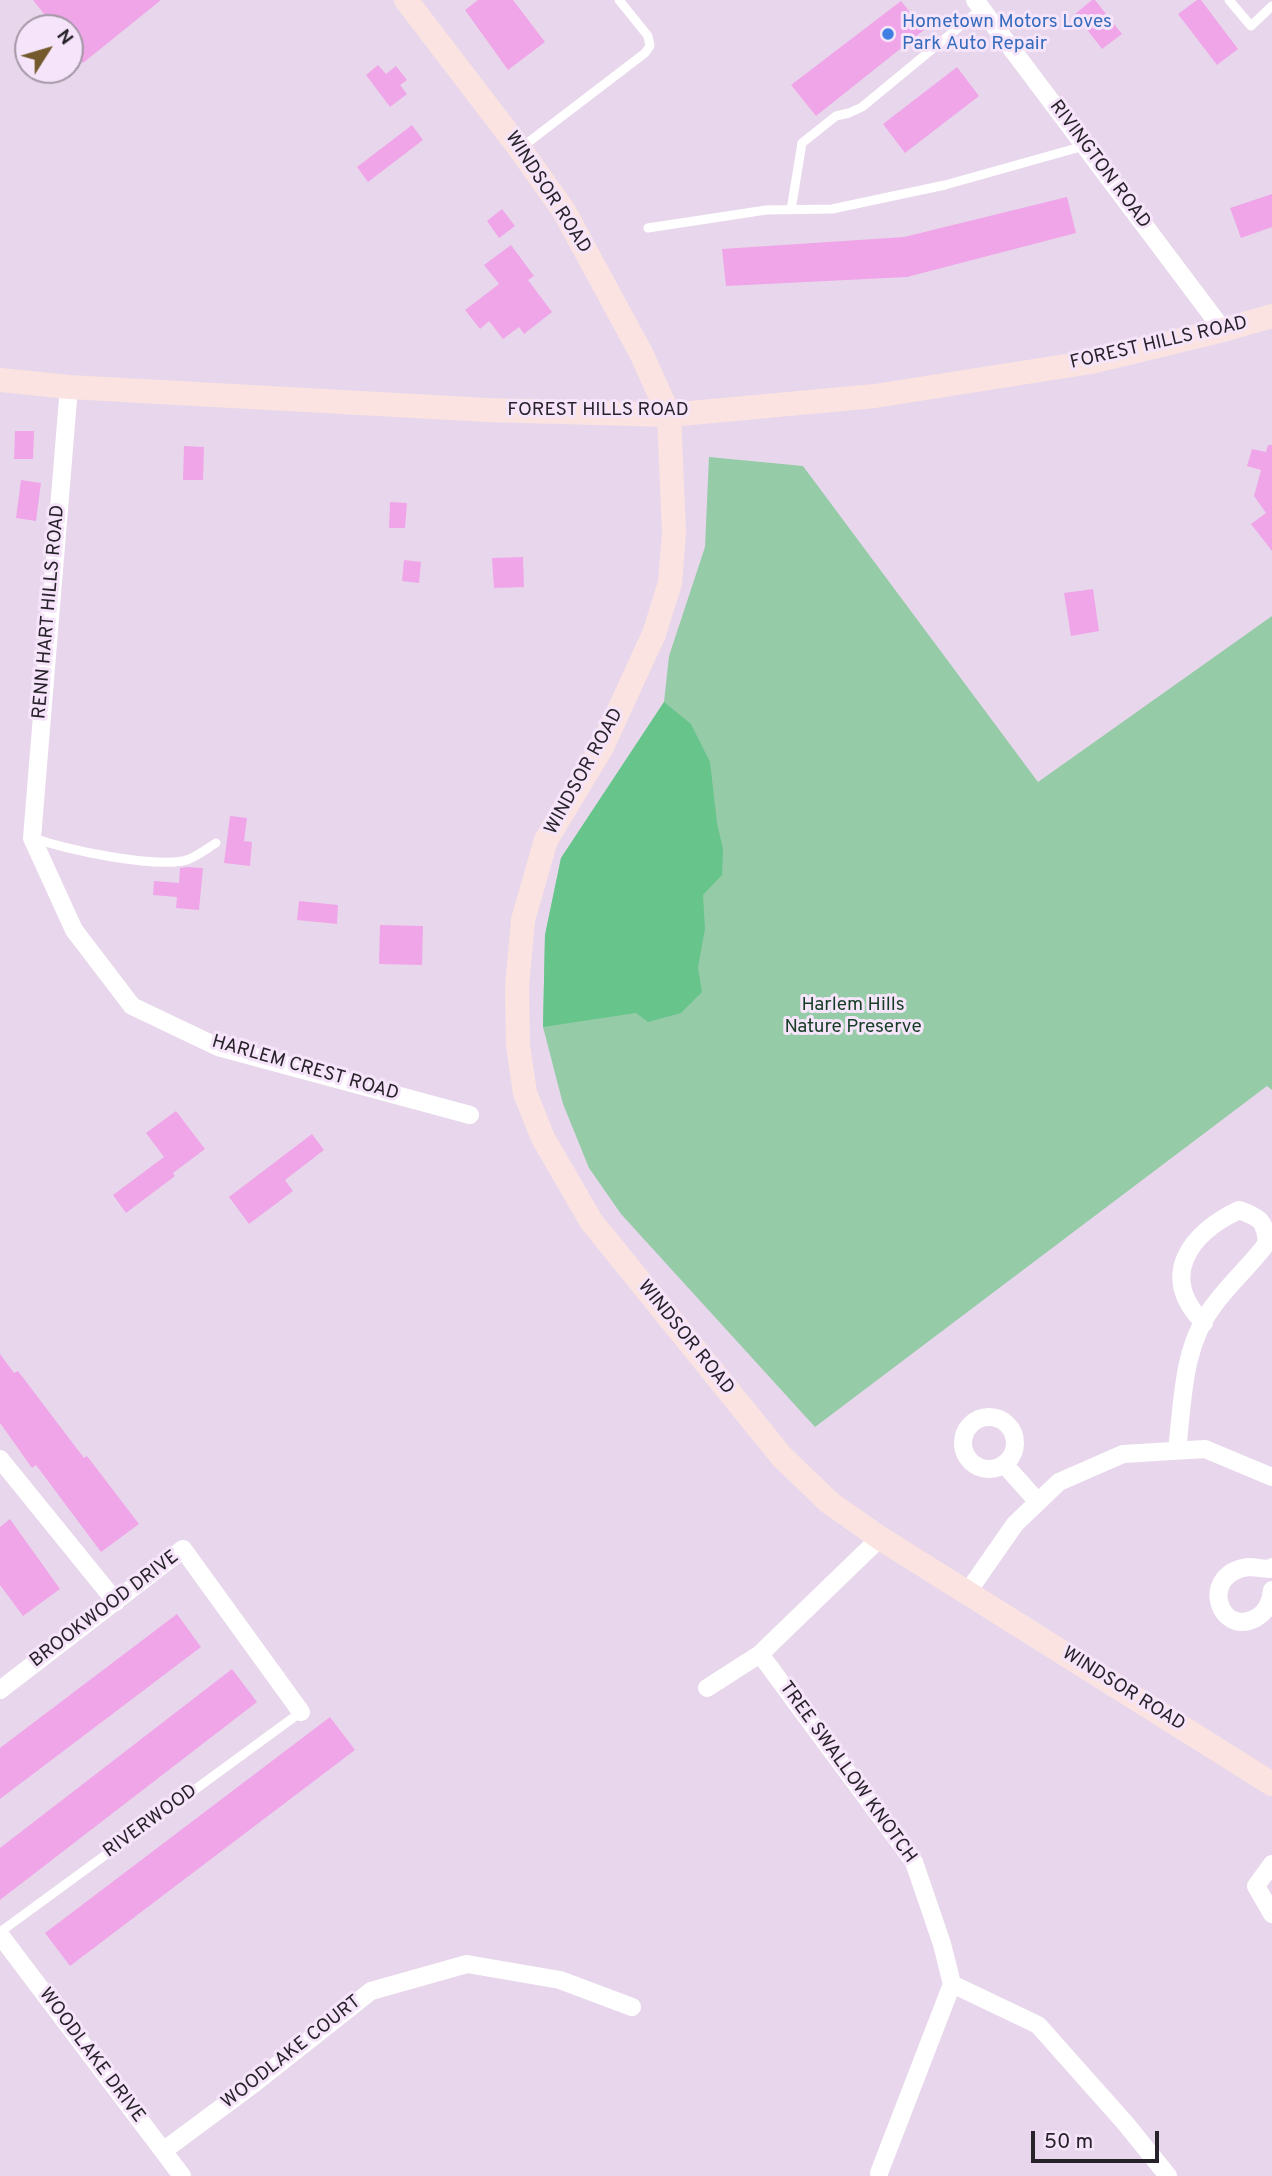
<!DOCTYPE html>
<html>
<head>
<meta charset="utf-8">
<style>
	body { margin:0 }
	#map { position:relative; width:1272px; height:2176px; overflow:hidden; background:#e8d7ec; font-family:Overpass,sans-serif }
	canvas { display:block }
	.north { position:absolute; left:14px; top:14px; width:70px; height:70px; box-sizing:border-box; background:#f6e5fa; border:2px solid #a497a7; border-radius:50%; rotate:53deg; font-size:19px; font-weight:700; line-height:28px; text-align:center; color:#28222a }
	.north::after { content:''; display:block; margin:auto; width:24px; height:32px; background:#73592b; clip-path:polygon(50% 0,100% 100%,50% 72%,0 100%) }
	.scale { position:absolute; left:1031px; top:2131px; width:128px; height:32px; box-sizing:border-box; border:4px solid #28222a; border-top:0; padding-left:9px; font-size:21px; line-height:24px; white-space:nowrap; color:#28222a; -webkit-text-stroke:5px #f6e5fa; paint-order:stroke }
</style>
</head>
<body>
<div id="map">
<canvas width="1272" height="2176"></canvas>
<div class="north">N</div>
<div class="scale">50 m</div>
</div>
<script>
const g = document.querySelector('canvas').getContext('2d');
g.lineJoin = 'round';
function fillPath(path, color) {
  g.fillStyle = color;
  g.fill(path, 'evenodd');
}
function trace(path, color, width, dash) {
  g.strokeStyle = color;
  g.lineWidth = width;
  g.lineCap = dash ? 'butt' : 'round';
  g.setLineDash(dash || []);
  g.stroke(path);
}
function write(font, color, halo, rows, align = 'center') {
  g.font = font + ' Overpass,sans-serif';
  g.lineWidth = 6;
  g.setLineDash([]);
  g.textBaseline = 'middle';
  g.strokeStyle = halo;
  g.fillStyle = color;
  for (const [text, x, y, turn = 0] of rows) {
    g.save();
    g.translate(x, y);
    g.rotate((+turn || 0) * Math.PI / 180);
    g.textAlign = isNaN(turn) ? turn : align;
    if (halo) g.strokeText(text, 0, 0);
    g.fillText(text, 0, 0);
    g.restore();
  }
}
const green = new Path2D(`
	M709,457L803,466L1038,782L1272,616V1090L1267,1086L815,1427L621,1214L589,1168L563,1104L543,1027L545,935L561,858L664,702L669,656L705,547Z`);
const forest = new Path2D(`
	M664,702L691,724L710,762L717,823L723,849L722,875L703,895L705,929L698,967L702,992L681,1013L648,1022L636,1013L543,1027L545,935L561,858Z`);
const building = new Path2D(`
	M33,0H161L83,63L70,47V28H55Z
	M478,0H513L545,42L508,70L465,10Z
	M1092,0H1095L1122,34L1102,49L1075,14Z
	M1197,0H1201L1238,49L1217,65L1178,14Z
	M901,1L924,30L816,116L791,85Z
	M378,65L386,74L396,66L407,80L400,85L407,94L390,107L366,75Z
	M957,67L979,96L905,153L883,124Z
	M412,125L423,140L368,182L357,167Z
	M1272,194V227L1241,238L1230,208Z
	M1067,197L1076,233L907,277L726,286L722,249L904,237Z
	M502,209L515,226L499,238L487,221Z
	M511,245L534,276L528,280L552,312L524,334L519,327L503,339L489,321L480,329L465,310L499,284L484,265Z
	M15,431H34L33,459H14Z
	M1268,445H1272V551L1251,524L1266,513L1254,496L1261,470L1247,466L1252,449L1266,452Z
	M184,446L204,447L203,480H183Z
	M21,480L41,483L36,521L16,518Z
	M390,502L407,503L405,528H389Z
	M523,557L524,587L494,588L492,558Z
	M404,560L421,562L419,583L402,581Z
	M1093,589L1099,631L1071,636L1064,593Z
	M230,816L247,818L244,841L252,842L250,866L224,863Z
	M188,867L203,868L199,910L176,908L177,897L153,895L154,881L179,883L180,868Z
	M299,901L338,905L337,924L297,920Z
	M380,925L423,926L422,965L379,964Z
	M176,1111L205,1149L173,1173L175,1176L126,1213L113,1195L164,1157L146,1133Z
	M312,1134L324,1150L285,1180L293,1191L249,1224L229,1197Z
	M0,1354L14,1373L18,1371L84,1458L87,1456L139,1524L101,1552L36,1465L32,1468L0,1423Z
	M10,1519L60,1589L23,1616L0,1585V1527Z
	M177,1614L201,1647L0,1799V1748Z
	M232,1669L257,1702L0,1900V1848Z
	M330,1717L355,1750L70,1966L45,1933Z`);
const lane = new Path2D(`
	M1229,0L1251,26L1272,6
	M522,147L645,53L650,46L648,36L619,0
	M791,210L802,143L836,116L849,113L862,107L981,9
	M648,228L766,210L832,209L945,185L1084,146
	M33,838C68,850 148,867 183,861C194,859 206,849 216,843
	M0,1932L301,1712`);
const street = new Path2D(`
	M975,0L1223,330
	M69,387L32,838L74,930L132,1006L218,1047L470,1115
	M963 1443a26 26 0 1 1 52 0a26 26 0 1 1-52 0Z
	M1177,1450C1183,1401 1182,1346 1214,1305C1230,1283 1251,1265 1267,1243C1265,1220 1260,1218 1239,1210C1190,1233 1157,1277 1204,1323
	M0,1459L116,1602
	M1004,1464L1038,1502
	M1272,1567L1270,1569C1263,1569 1254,1567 1248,1567C1198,1574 1219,1638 1256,1618C1267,1612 1271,1602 1272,1590
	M967,1593L1015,1524L1059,1482L1123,1454L1205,1449L1272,1477
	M760,1654L914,1862L942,1944L952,1984L879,2173
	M707,1688L760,1654L880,1538
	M0,1690L183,1549L301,1712
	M1272,1864L1256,1886L1272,1914
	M0,1935L182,2176
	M952,1984L1038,2025L1126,2124L1168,2176
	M163,2151L256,2082L371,1991L467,1964L560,1980L632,2007`);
const secondary = new Path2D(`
	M406,0L520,149L564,211L641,353L669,415L674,533L670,583L654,634L602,747L546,840L523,920L517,986L518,1045L525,1093L543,1138L591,1221L782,1457L830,1503L880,1538L1272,1784
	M0,380L69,387L487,410L669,415L875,396L1091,362L1223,330L1272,316`);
const markers = [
	[888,34,7,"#3f7fe0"]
];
const shopNames = [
	["Hometown Motors Loves",902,23],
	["Park Auto Repair",902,45]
];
const streetNames = [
	["RIVINGTON ROAD",1099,165,53],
	["WINDSOR ROAD",547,193,57],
	["FOREST HILLS ROAD",1159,344,-13],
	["FOREST HILLS ROAD",598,411],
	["RENN HART HILLS ROAD",50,612,-85],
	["WINDSOR ROAD",585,772,-61],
	["HARLEM CREST ROAD",305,1069,16],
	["WINDSOR ROAD",685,1338,51],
	["BROOKWOOD DRIVE",105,1610,-37],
	["WINDSOR ROAD",1123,1690,32],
	["TREE SWALLOW KNOTCH",847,1773,54],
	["RIVERWOOD",151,1822,-36],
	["WOODLAKE COURT",292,2053,-38],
	["WOODLAKE DRIVE",91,2056,53]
];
const parkNames = [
	["Harlem Hills",853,1006],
	["Nature Preserve",853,1028]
];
fillPath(green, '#96cba8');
fillPath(forest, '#67c58c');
fillPath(building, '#efa5e8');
trace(lane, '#fff', 9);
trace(street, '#fff', 18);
trace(secondary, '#fae3e0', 24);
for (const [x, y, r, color] of markers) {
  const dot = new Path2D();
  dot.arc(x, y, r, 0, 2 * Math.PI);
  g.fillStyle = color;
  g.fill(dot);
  trace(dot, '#f6e5fa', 2.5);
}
write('19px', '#366cbe', '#f6e5fa', shopNames, 'left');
write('19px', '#28222a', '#f6e5fa', streetNames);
write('19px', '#153c25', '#f6e5fa', parkNames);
</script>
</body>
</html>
